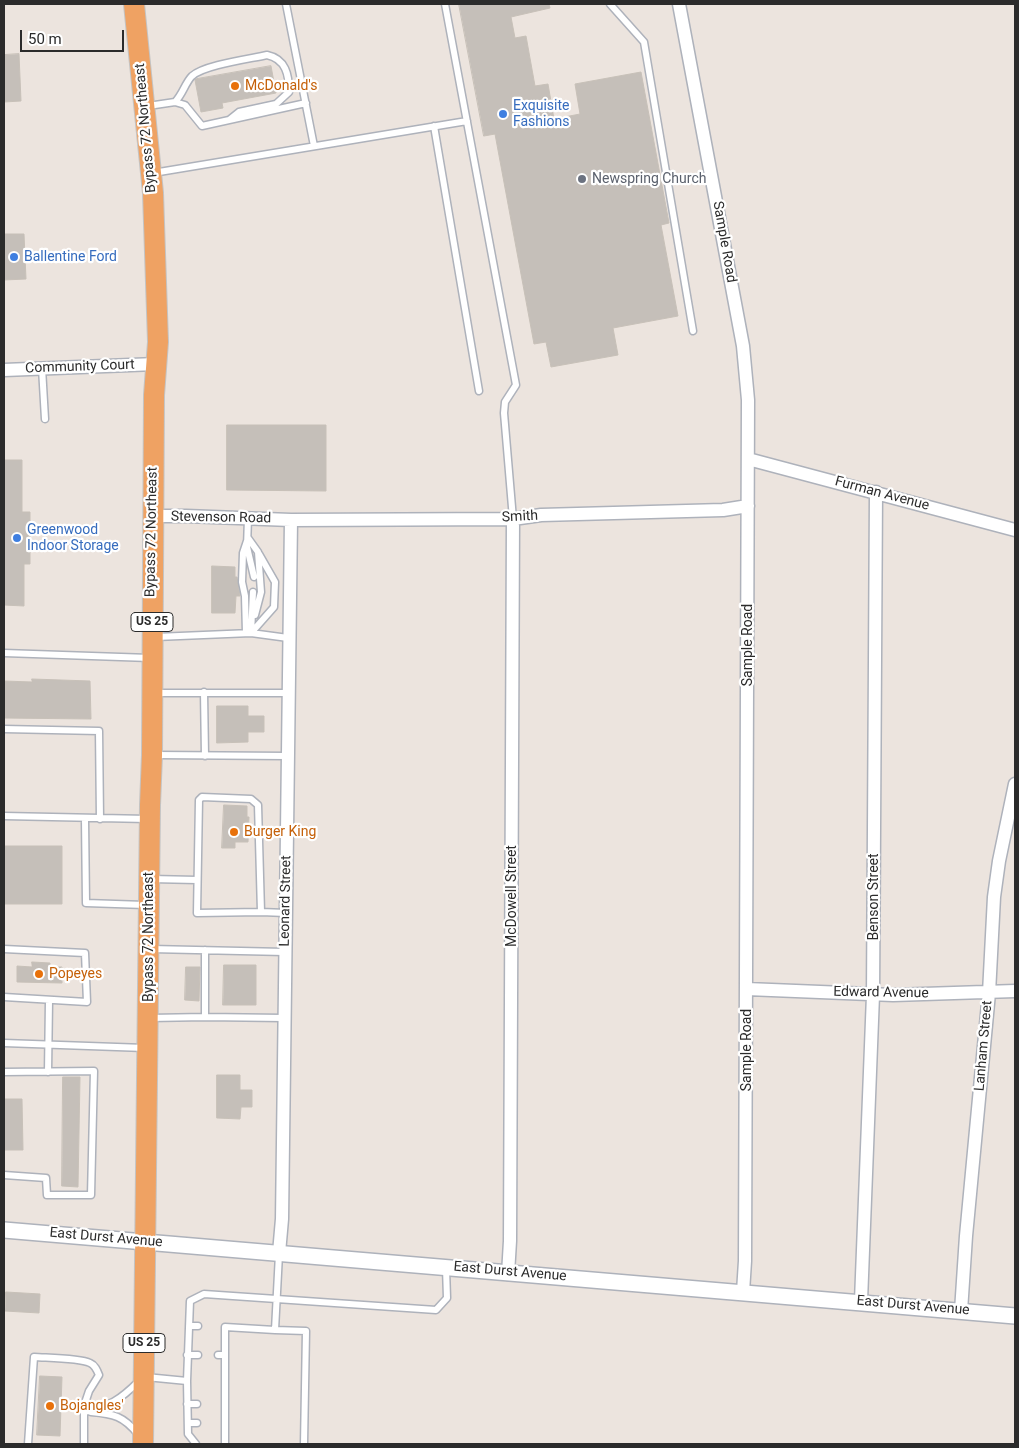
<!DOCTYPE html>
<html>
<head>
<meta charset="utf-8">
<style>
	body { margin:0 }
	#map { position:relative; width:1019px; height:1448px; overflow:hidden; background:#ece4de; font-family:Roboto,sans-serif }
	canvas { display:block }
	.frame { position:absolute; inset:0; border:5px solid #2b2b2b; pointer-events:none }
	.scale { position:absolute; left:20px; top:30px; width:104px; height:22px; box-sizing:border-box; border:2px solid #2b2b2b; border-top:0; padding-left:6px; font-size:15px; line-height:18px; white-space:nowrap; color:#2b2b2b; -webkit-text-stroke:4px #fff; paint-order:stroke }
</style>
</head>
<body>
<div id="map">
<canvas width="1019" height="1448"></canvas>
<div class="frame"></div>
<div class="scale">50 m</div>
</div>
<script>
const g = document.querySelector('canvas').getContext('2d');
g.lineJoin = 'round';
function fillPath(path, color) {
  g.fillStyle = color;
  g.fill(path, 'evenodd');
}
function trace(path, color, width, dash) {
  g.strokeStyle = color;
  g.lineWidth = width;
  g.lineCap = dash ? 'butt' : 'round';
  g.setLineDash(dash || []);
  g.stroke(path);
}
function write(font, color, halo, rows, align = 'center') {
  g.font = font + ' Roboto,sans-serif';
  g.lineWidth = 4.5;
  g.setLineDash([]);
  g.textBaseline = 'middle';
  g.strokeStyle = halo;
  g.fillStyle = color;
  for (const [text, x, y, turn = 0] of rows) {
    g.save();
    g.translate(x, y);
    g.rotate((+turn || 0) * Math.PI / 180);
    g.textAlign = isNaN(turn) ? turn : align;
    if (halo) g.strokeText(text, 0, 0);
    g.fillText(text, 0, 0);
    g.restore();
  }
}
const building = new Path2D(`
	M459,4H549L550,8L511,17L515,38L526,36L535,86L548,84L554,119L580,114L575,84L641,72L669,223L661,225L678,316L613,328L618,355L551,367L546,342L534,344L495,134L484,136Z
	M19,54L21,101L4,102V55Z
	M271,66L276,93L222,103L223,108L201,112L195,80L196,79Z
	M4,234H24L26,279L4,280Z
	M227,425H326V491L227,490Z
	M4,460H22V512H30V564H24V606L4,605Z
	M212,566L235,567V577H237L240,596H236L235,613H212Z
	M32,679L90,681L91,719L4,718V681L32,682Z
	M217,706H248V716H264V732H248V742L217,743Z
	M224,805L247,806V817H249L248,842H235V848H222Z
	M4,846H62V904H4Z
	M32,962L50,963V967H62V983L17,982V966L32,967Z
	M224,965H256V1005H223Z
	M186,967H200L199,1001L185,1000Z
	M217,1075H240V1090H252V1107H241L240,1119L217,1118Z
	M63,1077H80L78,1187L62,1186Z
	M4,1099H22L23,1150H4Z
	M6,1292L40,1294L39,1313L5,1311Z
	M40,1376L62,1377L60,1436L37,1435Z`);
const service = new Path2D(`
	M286,4L314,146
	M445,4L516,385L505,402L504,413L513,519
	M610,4L644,42L693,331
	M175,102C183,94 185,83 192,76C204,65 249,59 267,55C286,59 289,75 289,92L276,104L239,112L229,120
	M148,106L175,102L185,105L202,126L306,103
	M434,126L479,391
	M153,173L467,121
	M42,368L45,419
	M248,518L247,547L254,577
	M248,538L258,552L261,592L255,615
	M246,633L245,596L242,582L243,553L248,538
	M251,633L274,607L275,582L259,554
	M251,633L288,638
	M156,637L251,633L253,592
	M4,653L150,658
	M204,692L205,756
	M154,693H287
	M4,729L99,731L100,819
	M156,755L287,756
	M4,816L148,819
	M85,819L86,903L145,905
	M151,879L197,880
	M261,912L258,805L251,799L202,797L199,800L197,913L261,912L286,913
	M4,949L85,953L87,1002L4,997
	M151,949L285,952
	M205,1017L284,1018
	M150,1018L205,1017V950
	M4,1043L145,1048
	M4,1072L94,1071L91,1195H47L46,1178L4,1175
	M48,1072L49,1001
	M189,1326H198
	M275,1330L306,1331L304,1444
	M187,1355H198
	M218,1355H225
	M146,1377L187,1381
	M187,1404H197
	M84,1412C110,1406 120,1400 139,1381
	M91,1412C114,1414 123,1416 138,1434
	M188,1423H197
	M28,1444L34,1357C48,1358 79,1358 90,1363C95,1365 97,1370 99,1375L89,1391L84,1406V1444
	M196,1444L188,1434L187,1381L190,1301L204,1294L436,1310L447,1298L446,1268
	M225,1444V1327L275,1330L279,1254`);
const minor = new Path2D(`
	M679,4L743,346L748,400L745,1261L743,1292
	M4,370L156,364
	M748,459L1015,530
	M152,516H186L291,520L513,519L541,515L723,510L748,506
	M747,989L893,995L1015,991
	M279,1253L282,1219L291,520
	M508,1274L510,1241L513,519
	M861,1301L873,995L876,492
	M961,1311L966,1236L989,993L994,897L999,861L1015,784`);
const tertiary = new Path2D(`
	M4,1230L1015,1316`);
const trunk = new Path2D(`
	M134,4L153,193L158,342L154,395L152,755L150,805L143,1444`);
const markers = [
	[235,86,5,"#e8710a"],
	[503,114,5,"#3f7fe0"],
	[582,179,5,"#6b7280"],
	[14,257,5,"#3f7fe0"],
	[17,538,5,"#3f7fe0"],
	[234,832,5,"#e8710a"],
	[39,974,5,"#e8710a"],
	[50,1406,5,"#e8710a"]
];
const shields = [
	[152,622,42],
	[144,1343,42]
];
const shieldNames = [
	["US 25",152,622],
	["US 25",144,1343]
];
const foodNames = [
	["McDonald's",245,86],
	["Burger King",244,832],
	["Popeyes",49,974],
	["Bojangles'",60,1406]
];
const shopNames = [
	["Exquisite",513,106],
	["Fashions",513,122],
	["Ballentine Ford",24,257],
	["Greenwood",27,530],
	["Indoor Storage",27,546]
];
const streetNames = [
	["Bypass 72 Northeast",146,128,-95],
	["Sample Road",724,242,80],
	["Community Court",80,367,-2],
	["Furman Avenue",882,494,15],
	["Smith",520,517,-3],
	["Stevenson Road",221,518,1],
	["Bypass 72 Northeast",152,532,-89],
	["Sample Road",748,645,-90],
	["McDowell Street",512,896,-90],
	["Benson Street",874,897,-90],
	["Leonard Street",286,901,-89],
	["Bypass 72 Northeast",149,937,-90],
	["Edward Avenue",881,993,1],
	["Lanham Street",984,1046,-85],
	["Sample Road",747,1050,-90],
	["East Durst Avenue",106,1238,5],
	["East Durst Avenue",510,1272,5],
	["East Durst Avenue",913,1306,5]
];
const worshipNames = [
	["Newspring Church",592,179]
];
fillPath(building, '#c5bfb9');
trace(building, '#c7c0b8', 1);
trace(service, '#aeb2bb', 9);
trace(minor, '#aeb2bb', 15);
trace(tertiary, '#aeb2bb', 18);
trace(trunk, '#c4c4c4', 22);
trace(service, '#fff', 6);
trace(minor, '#fff', 12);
trace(tertiary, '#fff', 15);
trace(trunk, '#efa263', 20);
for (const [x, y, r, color] of markers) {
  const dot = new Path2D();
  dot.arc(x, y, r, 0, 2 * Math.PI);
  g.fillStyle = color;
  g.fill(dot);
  trace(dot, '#fff', 2);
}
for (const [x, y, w] of shields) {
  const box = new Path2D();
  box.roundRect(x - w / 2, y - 9.5, w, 19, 4);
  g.fillStyle = '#fff';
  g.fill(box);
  trace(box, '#2b2b2b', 1);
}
write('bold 12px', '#2b2b2b', null, shieldNames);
write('14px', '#c56008', '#fff', foodNames, 'left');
write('14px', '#366cbe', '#fff', shopNames, 'left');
write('14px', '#2b2b2b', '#fff', streetNames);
write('14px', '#5b616d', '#fff', worshipNames, 'left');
</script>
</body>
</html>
